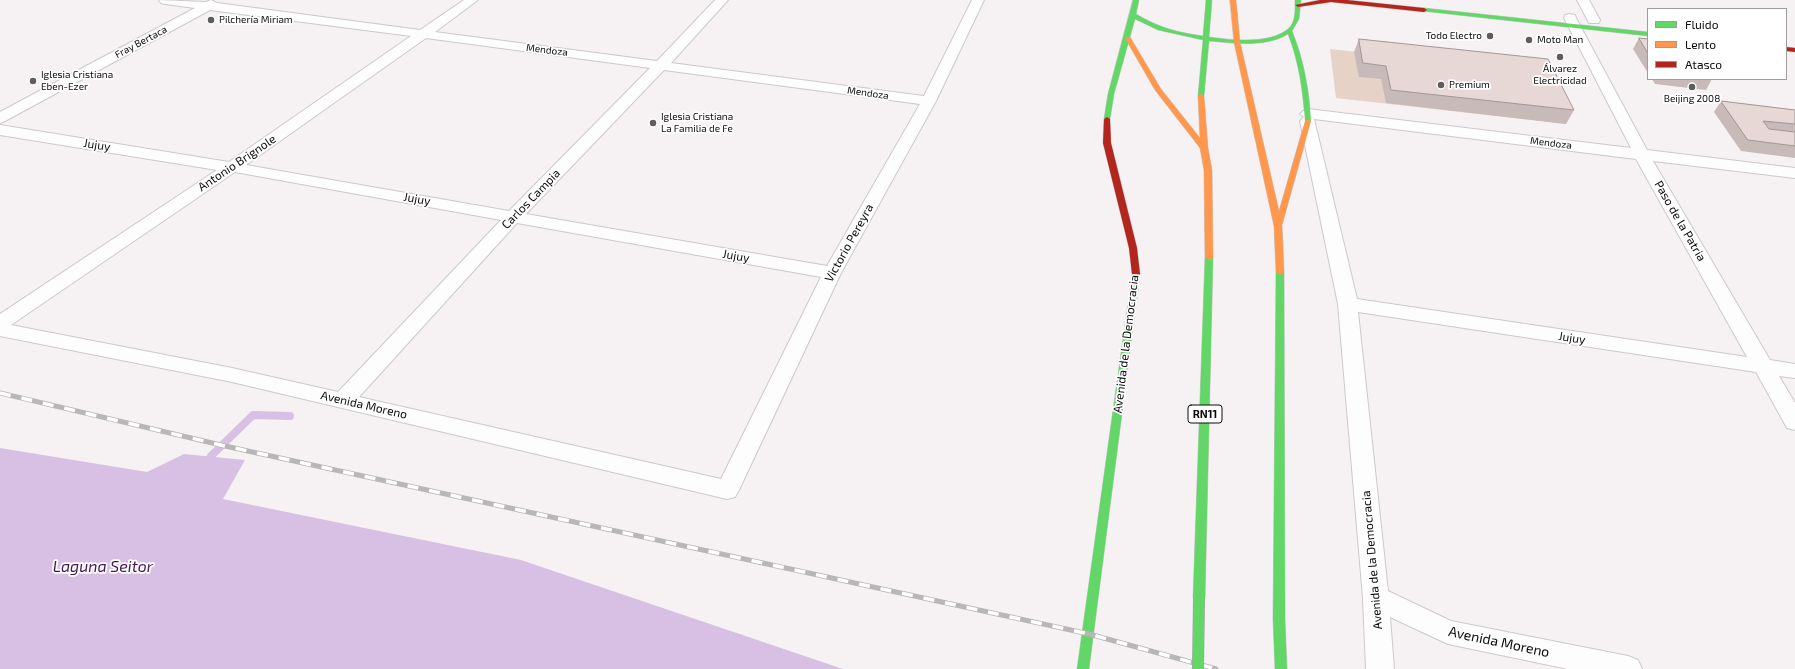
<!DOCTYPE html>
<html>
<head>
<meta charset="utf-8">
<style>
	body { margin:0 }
	#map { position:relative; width:1795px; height:669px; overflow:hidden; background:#f6f2f3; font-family:"Exo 2",sans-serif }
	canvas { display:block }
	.legend { position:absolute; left:1647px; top:8px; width:140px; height:72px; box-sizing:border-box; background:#fff; border:1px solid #9e9d9d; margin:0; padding:5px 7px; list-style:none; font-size:12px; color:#0d0b0b }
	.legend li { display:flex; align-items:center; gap:8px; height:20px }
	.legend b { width:20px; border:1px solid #9e9d9d }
</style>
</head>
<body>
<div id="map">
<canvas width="1795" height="669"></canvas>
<ul class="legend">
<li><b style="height:5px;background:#63d668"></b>Fluido</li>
<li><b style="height:5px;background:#ff974d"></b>Lento</li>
<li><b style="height:5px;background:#b3261e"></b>Atasco</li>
</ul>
</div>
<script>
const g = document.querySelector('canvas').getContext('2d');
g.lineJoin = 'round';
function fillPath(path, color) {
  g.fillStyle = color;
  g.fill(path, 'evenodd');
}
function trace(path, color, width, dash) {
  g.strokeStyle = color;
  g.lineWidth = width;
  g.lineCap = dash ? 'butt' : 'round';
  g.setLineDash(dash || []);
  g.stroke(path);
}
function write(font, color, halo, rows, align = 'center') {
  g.font = font + ' "Exo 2",sans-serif';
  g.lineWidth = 3.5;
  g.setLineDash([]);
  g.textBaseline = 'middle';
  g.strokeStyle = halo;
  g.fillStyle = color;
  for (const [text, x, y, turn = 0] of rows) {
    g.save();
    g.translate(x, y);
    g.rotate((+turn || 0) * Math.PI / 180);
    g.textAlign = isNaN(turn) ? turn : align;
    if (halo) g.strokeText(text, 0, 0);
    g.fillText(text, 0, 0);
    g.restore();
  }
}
const green = new Path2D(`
	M1330,49L1541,72L1566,124L1336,98Z`);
const water = new Path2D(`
	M0,448L147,472L184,454L245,460L223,499L521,560L843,669H0Z`);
const stream = new Path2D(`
	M211,456L253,415L290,416`);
const street = new Path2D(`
	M159,0L206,2L211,0L217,3L420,30L464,0H478L435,32L657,61L715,0H728L671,63L924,96L972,0H984L936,101L841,273L739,490L735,497L727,499L232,382L0,336V314L217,170L0,135V125L229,162L411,36L210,10L5,121L0,123V112L195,8L165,4L161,3ZM426,38L650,68L509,211L246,165ZM664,70L920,104L827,266L526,214ZM235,172L501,220L338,392L232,368L11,325ZM517,223L821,277L721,479L359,397Z
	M1577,0H1589L1600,20L1599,23H1589Z
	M1570,14L1575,15L1576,18L1647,150L1795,168V178L1653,161L1770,360L1795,364V378L1779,376L1795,403V430L1787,428L1756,372L1358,312L1388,591L1451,621L1628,656L1638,660L1642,669H1568L1448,644L1390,617L1394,669H1366L1363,598L1338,304L1300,121L1304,117L1300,114L1303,111L1308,109L1631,148L1564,18L1565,15ZM1314,119L1636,159L1747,357L1357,299Z`);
const fast = new Path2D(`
	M1133,0H1139L1136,14C1160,28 1176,32 1203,36L1206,0H1212L1209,37C1231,40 1273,45 1290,27C1296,20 1295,8 1295,0H1301L1299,19L1292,31C1304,60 1309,90 1311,121L1308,123L1305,121C1303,91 1299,62 1288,34C1266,48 1233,43 1209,41L1204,96L1201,98L1198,96L1203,40L1158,30L1135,19L1114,94L1110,119L1109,120H1105L1104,119L1108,94Z
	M1424,8L1648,32V36L1422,11L1421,10Z
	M1209,254L1213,257L1205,598L1203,602L1199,603L1195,602L1193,598L1205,257Z
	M1280,269L1284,272L1285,619L1287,669H1275L1273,619L1276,272Z
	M1136,271L1140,274L1089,669H1077L1132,274Z`);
const slow = new Path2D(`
	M1230,0H1236L1240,42L1279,211L1305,121L1308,119L1311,121L1282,225L1284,272L1280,275L1276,272L1274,226L1234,42Z
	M1126,37H1130L1161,89L1200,138L1198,96L1201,94L1204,96L1208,148L1212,170L1213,257L1212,259L1209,260L1205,257L1204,170L1200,148L1155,90L1125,38Z`);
const jam = new Path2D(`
	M1320,0H1347L1424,8L1427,10L1424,12L1331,2L1298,7L1295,5Z
	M1786,47L1795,48V52L1786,51Z
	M1107,117L1110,119L1111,143L1137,248L1140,274L1136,277L1132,274L1129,248L1103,143L1104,119Z`);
const rail = new Path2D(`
	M0,393L225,446L1089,634L1216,669`);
const fastBridge = new Path2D(`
	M1198,669L1199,598`);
const wall = new Path2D(`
	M1639,38L1648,39V73L1633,49Z
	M1359,39L1574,110L1566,124L1386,103L1381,79L1359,77L1354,52Z
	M1652,79H1712L1706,90L1655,84Z
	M1721,101L1795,110V158L1741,151L1714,112Z`);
const building = new Path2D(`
	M1639,38L1648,39V53Z
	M1359,39L1548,59L1574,110L1391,90L1386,66L1363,63Z
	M1721,101L1795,110V124L1763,121L1769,129L1795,132V146L1748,140Z`);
const markers = [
	[211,20,4,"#5f5c5c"],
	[1490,36,4,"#5f5c5c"],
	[1529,40,4,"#5f5c5c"],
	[1560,57,4,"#5f5c5c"],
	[33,81,4,"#5f5c5c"],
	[1441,85,4,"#5f5c5c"],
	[1692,87,4,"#5f5c5c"],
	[653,123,4,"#5f5c5c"]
];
const farPoinames = [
	["Pilchería Miriam",219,20],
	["Todo Electro",1482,36,"right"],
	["Moto Man",1537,40],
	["Álvarez",1560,69,"center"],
	["Electricidad",1560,81,"center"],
	["Iglesia Cristiana",41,75],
	["Eben-Ezer",41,87],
	["Premium",1449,85],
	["Beijing 2008",1692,99,"center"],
	["Iglesia Cristiana",661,117],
	["La Familia de Fe",661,129]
];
const farStreetnames = [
	["Fray Bertaca",141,42,-28],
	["Mendoza",547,50,7],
	["Mendoza",868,93,8],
	["Mendoza",1551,143,7]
];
const shields = [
	[1205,414,34]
];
const shieldNames = [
	["RN11",1205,414]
];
const streetNames = [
	["Jujuy",97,145,9],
	["Antonio Brignole",237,163,-34],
	["Jujuy",417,199,10],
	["Carlos Campia",531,199,-46],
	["Paso de la Patria",1680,221,60],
	["Victorio Pereyra",849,243,-61],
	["Jujuy",736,256,10],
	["Jujuy",1572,338,9],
	["Avenida de la Democracia",1126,344,-83],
	["Avenida Moreno",364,405,13],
	["Avenida de la Democracia",1372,560,-95]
];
const nearStreetnames = [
	["Avenida Moreno",1499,642,12]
];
const nearWaternames = [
	["Laguna Seitor",103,567]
];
fillPath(green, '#e6d2c6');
fillPath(water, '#d8c0e4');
trace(stream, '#d8c0e4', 8);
trace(street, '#ccc9ca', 2);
trace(fast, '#ccc9ca', 1);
trace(slow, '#ccc9ca', 1);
trace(jam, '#ccc9ca', 1);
fillPath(street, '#fefdfd');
fillPath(fast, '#63d668');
fillPath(slow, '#ff974d');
fillPath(jam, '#b3261e');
trace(rail, '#b8b6b7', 5);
trace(rail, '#fff', 3.5, [11]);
trace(fastBridge, '#a89ea4', 12, []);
trace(fastBridge, '#63d668', 11);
fillPath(wall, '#c7bab8');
fillPath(building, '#e7d8d6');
trace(building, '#a29796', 1);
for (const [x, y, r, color] of markers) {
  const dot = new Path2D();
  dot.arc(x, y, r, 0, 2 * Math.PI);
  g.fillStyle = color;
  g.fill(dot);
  trace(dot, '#fff', 1.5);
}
write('10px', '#0d0b0b', '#fff', farPoinames, 'left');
write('10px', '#0d0b0b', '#fff', farStreetnames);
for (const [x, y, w] of shields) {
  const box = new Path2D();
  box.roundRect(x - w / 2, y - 9, w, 18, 3);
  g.fillStyle = '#fff';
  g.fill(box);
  trace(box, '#0d0b0b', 1);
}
write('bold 11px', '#0d0b0b', null, shieldNames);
write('12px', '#0d0b0b', '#fff', streetNames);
write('14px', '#0d0b0b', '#fff', nearStreetnames);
write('italic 16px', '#421955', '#fff', nearWaternames);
</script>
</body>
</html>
